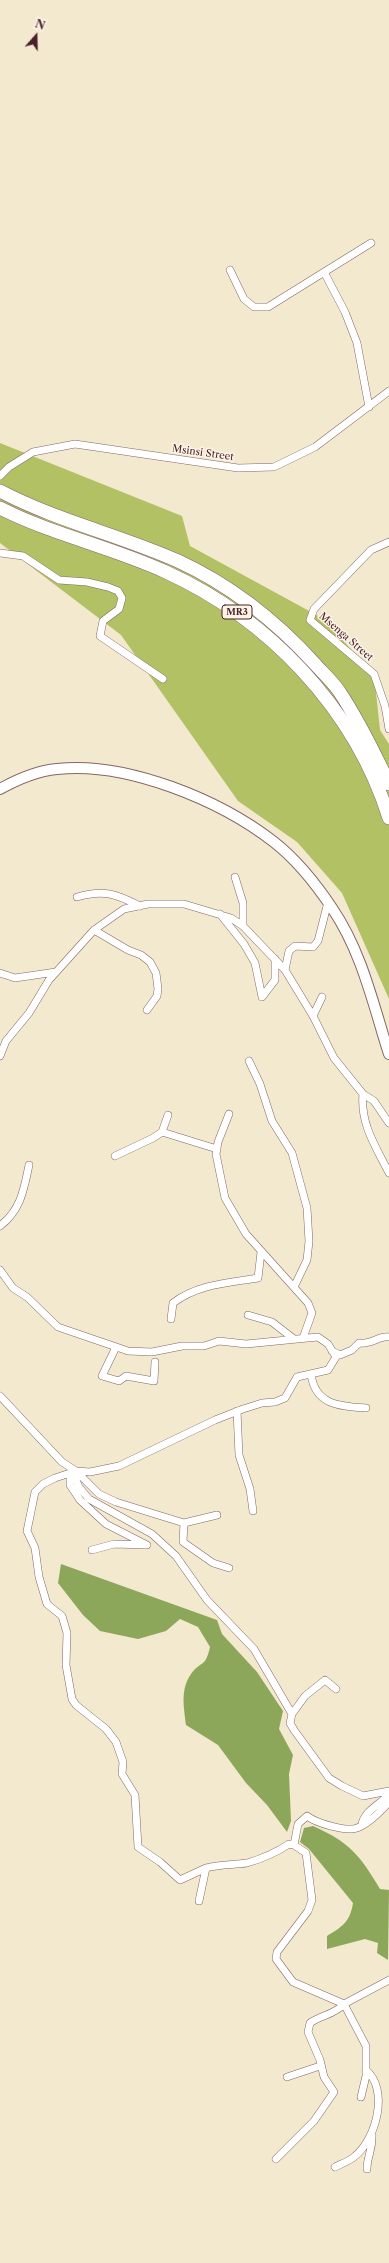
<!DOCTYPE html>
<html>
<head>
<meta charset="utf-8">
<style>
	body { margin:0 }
	#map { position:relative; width:389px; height:2263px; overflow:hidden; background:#f3e9cf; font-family:"Libre Caslon Text",serif }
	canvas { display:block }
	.north { position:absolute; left:16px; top:16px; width:40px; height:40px; -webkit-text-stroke:3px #fcf5e5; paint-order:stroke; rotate:20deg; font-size:11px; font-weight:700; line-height:16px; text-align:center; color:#4a1f2b }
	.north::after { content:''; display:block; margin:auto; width:14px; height:18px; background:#4a1f2b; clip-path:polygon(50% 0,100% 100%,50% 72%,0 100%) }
</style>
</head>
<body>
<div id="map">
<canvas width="389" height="2263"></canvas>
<div class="north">N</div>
</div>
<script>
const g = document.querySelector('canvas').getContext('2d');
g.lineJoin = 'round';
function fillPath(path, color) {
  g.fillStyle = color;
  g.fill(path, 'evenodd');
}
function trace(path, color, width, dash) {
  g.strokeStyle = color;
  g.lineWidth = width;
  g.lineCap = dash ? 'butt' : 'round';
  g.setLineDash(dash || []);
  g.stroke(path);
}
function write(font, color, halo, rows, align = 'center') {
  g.font = font + ' "Libre Caslon Text",serif';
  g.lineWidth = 3;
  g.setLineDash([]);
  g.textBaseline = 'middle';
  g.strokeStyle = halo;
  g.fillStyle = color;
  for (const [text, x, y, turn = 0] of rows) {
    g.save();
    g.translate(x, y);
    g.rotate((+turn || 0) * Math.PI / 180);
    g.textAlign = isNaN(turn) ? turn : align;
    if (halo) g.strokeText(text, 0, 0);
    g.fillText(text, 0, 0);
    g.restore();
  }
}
const green = new Path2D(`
	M0,443L182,516L190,546L322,618L374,674L380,730L389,744V999L342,893L297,842L238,801L121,635L0,543Z`);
const forest = new Path2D(`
	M61,1564L217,1620L222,1634L257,1672L283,1711L279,1729L293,1755L289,1774L291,1821L287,1832L267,1805L246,1783L218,1745L186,1725C184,1707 180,1690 191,1674C201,1660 205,1669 210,1647L198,1627L180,1619L166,1631L138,1639L100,1631L83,1615L58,1583Z
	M313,1826C349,1842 360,1855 380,1889L389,1890L388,1960L377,1953L378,1943L365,1939L327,1949V1936C342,1927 350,1922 353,1903L309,1849L300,1842L304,1828Z`);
const street = new Path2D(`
	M230,270L244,299L254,307H268L371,243
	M324,272L345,312L357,343L369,407
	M0,476L9,467L33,452L75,444L238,468L274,467L315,447L389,391
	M389,542L371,550L314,609L310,620L374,674L385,706L389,729
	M0,553L23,556L59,580L87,582L108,587L118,591L122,598L119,609L103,621L100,636L163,679
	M235,877L243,903V926
	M77,897C104,889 116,894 140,906
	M220,914L244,944L255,963L262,997L275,980V959
	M94,930L128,950L141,955L150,962L156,973L158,989L157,996L147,1010
	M285,970L289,951L295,946L313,947L318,941L328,902
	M0,973L15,978L56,972
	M313,1016L322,997
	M0,1056L6,1041L29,1013L49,980L94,930L124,909L148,904H184L231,918L243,926L285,970L313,1016L334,1058L363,1094L374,1101L389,1123
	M249,1061L260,1084L272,1121L292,1153L307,1208L309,1241L307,1260L294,1287
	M363,1094C360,1124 376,1147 389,1173
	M229,1114L218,1142L216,1154L225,1198L246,1234L308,1303L312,1313L303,1338
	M162,1132L217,1149
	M115,1156L153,1138L162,1132L168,1115
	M0,1226C21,1210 24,1189 29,1165
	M0,1270L13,1288L27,1297L58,1327L128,1351L152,1352L182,1346H204L219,1341L246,1344L318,1337L328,1344L336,1357L328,1370L297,1377L285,1398L275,1402L262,1403L243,1409L215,1420L119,1466L90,1472L76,1471L55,1478L43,1484L35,1492L27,1531L35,1548L39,1577L47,1604L62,1616L67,1633L66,1665L72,1699L76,1705L106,1729L116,1742L123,1762L122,1774L135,1795L138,1847L160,1862L180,1880L206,1868L199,1901
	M248,1315L272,1322L294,1339
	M171,1319L173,1303C198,1284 228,1283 258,1278L261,1252
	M116,1347L102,1376L119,1381L126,1376L154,1381L155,1362
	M332,1351L340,1355L352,1350L359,1343C371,1345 380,1335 389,1337
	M311,1374C315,1405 339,1406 366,1408
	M0,1396L62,1462L76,1471L99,1494L116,1502L184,1523L217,1515
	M237,1411L239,1455L250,1489L253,1511
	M76,1471L75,1478L79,1487L89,1499L152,1534L176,1556L207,1600L254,1649L292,1714L290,1723L294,1730L329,1778L342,1786L363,1796L389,1791
	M76,1471L70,1478V1485L80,1500L106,1524L147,1545L114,1544L92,1550
	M184,1523L183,1542L213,1563L229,1568
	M292,1714L305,1696L325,1680L336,1689
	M362,1824C365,1810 380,1805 389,1794
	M206,1868C220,1864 233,1865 247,1863C261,1859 277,1852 289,1844L294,1845
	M287,2077L320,2066
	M361,2097L366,2076V2046L344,2004L389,1980
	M276,2159L314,2121L334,2092L324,2077L320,2060L308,2032L310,2023C321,2015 334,2015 344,2004L293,1982L276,1959L277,1952L308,1911L312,1900L306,1853L294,1845L298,1824L307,1816C316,1823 346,1832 357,1828C368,1824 381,1811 389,1802
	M335,2167C341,2164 349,2161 354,2157C377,2139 389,2089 366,2070
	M367,2169C367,2156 373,2150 372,2134`);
const secondary = new Path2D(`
	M0,789C18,779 36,771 57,769C126,761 220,800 274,842C297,860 316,884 332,908C362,952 373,1004 389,1054`);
const highway = new Path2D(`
	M0,491C57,521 120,535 178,561C230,585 276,621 315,664C323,673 332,681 339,691C359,721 374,752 389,784
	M0,508C53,535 112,547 166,572C269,619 355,709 389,818`);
const shields = [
	[237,612,30]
];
const shieldNames = [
	["MR3",237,612]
];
const streetNames = [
	["Msinsi Street",203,453,8],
	["Msenga Street",346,637,41]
];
fillPath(green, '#b1c164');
fillPath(forest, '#8ca75a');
trace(street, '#856664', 8);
trace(secondary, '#856664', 12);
trace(highway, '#856664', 14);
trace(street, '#fff', 7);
trace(secondary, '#fff', 10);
trace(highway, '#fff', 13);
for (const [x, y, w] of shields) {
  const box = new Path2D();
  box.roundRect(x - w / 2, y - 7, w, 14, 3);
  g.fillStyle = '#fcf5e5';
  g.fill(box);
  trace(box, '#4a1f2b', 1);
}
write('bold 9px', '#4a1f2b', null, shieldNames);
write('10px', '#4a1f2b', '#fcf5e5', streetNames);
</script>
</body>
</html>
